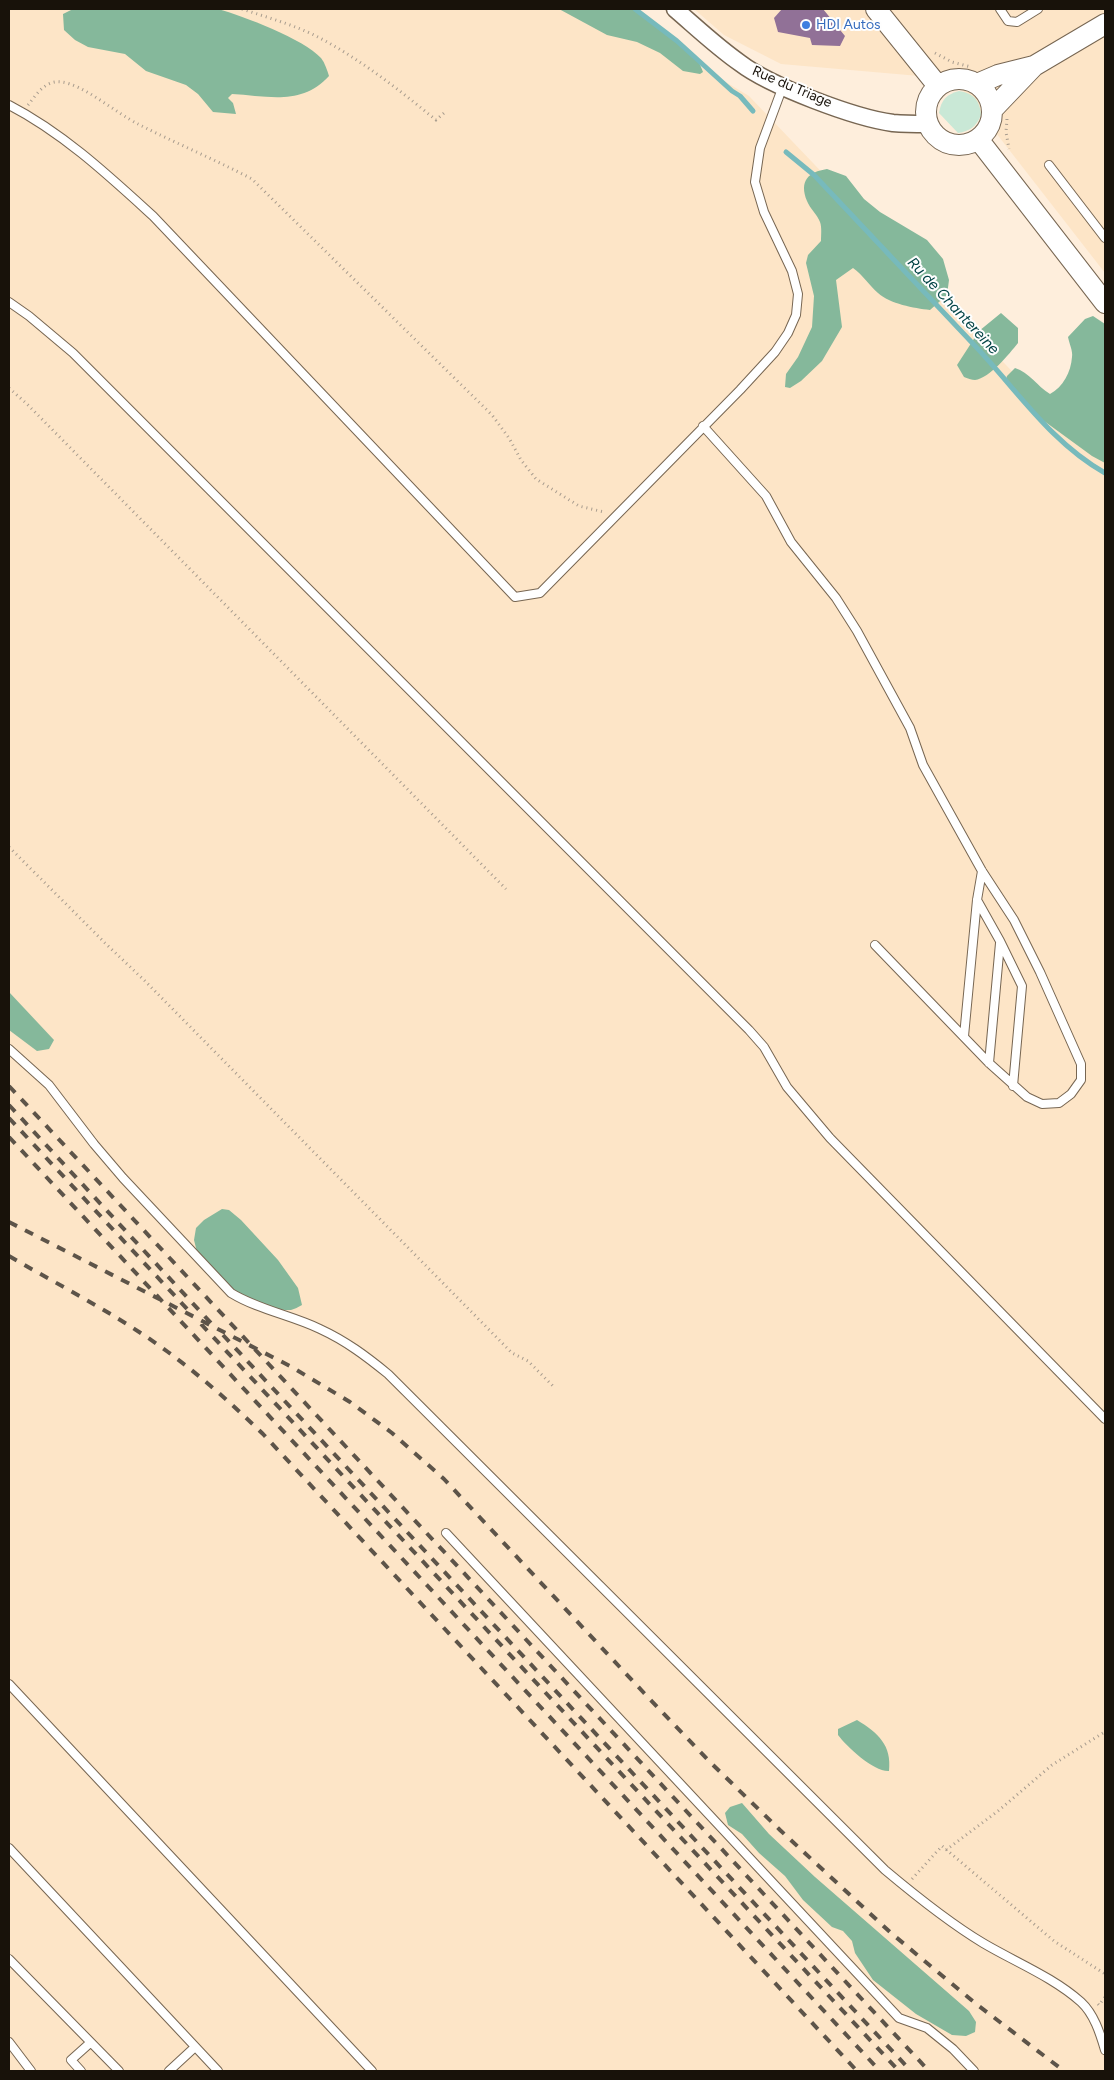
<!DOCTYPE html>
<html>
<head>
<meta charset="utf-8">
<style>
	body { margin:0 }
	#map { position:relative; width:1114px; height:2080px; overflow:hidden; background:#feeedc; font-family:Figtree,sans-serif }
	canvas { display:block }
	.frame { position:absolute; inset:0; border:10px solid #18120a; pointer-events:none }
</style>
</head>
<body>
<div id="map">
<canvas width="1114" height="2080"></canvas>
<div class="frame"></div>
</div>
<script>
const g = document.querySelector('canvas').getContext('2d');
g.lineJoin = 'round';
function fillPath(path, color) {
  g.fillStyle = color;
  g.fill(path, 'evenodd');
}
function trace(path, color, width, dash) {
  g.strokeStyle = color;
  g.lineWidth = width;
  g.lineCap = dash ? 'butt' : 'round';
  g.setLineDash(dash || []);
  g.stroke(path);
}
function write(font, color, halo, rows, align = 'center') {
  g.font = font + ' Figtree,sans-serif';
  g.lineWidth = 4;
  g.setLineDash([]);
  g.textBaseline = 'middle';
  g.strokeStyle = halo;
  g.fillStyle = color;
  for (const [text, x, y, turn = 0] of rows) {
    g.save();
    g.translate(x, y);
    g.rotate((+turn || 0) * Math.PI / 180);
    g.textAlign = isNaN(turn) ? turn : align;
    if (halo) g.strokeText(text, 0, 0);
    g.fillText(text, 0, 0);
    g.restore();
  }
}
const built = new Path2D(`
	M9,9H598L634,27L749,96L1049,410L1105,453V2071H9Z
	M694,9H1105V273L954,79L781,64L724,35Z`);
const green = new Path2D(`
	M959,91C974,93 980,101 981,115C976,127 970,131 958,133L939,113C941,100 947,94 959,91Z`);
const forest = new Path2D(`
	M73,9H218C243,16 304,39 321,58C325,63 327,70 329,76C302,106 268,96 232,94L228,98L233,103L236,114L213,112L198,94L186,85L146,71L125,54L88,47L75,40L64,30L63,14Z
	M559,9H635L677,41L699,62L703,72L700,74L683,71L660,53L637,42L607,35Z
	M827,169L846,176L864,199L880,212L927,240L943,259L949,280L947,295L930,310C914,308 890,304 878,293C869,285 863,275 853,268L836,280L842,327L822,361L801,381L790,388L785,387L786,374L798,357L812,327L814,296L806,263L808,255L821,241C821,236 822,227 820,222C817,214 810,209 807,201C799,181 808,172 827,169Z
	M1001,313L1018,328V343C1009,354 990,378 975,380C972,380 967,378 964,377L957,365L979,331Z
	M1093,316L1105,324V463L1092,456L1029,410L1005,382L1007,376L1015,368C1029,372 1037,386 1050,394C1063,387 1071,372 1072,357C1073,351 1069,343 1068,337L1085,319Z
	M9,992L54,1040L49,1049L37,1051L9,1030Z
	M222,1209L229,1210L241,1220L278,1260L298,1288L302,1305C298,1307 295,1309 291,1310C279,1311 251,1304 240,1298L199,1260L194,1240L196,1228L204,1220Z
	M857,1720C878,1733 892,1745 889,1771C874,1772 847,1747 838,1735V1729Z
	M742,1803L769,1834L815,1877L969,2011L976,2022L975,2032L966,2036L952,2035L916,2014L873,1980L855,1953L852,1941L843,1931L832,1927L803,1900L785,1876L759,1853L742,1834L728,1825L725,1813L730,1807Z`);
const stream = new Path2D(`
	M635,9L677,41L732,91L740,96L753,111
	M786,152L814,175C868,233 924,291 978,349C1019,393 1052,443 1105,473`);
const building = new Path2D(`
	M782,9H823L845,36L840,46L812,45L810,38L778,32L774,18Z`);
const path = new Path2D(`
	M242,9C266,17 291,24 314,35C359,58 398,89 436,120L444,113
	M935,53L952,62L971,67
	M28,105C36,95 45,80 61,82C83,84 116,113 138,124C175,143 214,159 252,179L492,415L509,438L521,460L536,479L579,506L604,512
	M1007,119L1006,132L1009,149
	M9,388L27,404L506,889
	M9,847L105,943L145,981L512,1353L528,1361L553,1386
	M946,1850L998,1811L1052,1765L1103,1733L1105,1736
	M912,1879L942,1846L1054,1941L1105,1974
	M1098,2004L1099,2005L1105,1997`);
const service = new Path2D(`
	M1000,9L1008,21L1017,22L1038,9
	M9,105C63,133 108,175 153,216L515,597L540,593L740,390L775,352L788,333L796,315L798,294L792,271L764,212L755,182L760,148L783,86
	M1049,165L1105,238
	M9,302L29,316L73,353L749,1030L764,1047L787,1087L830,1138L1105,1419
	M703,426L766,496L791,542L836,598L857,631L910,728L923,765L982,871L1014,920L1040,972L1081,1064V1080L1071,1094L1059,1103L1042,1104L1027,1097L989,1063L875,945
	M977,900L1000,941L1022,986L1013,1086
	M964,1036L977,900L982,871
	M9,1049L49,1085L94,1144L123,1178L231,1293C259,1310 291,1315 320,1329C346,1341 366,1356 388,1374L885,1870C916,1896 948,1922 983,1943C1015,1962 1053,1977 1081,2002C1094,2014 1100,2033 1105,2050
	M989,1063L1000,943
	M446,1533L899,2018L927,2028L953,2049L974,2071
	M9,1684L372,2071
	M9,1848L218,2071
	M9,1959L119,2071
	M9,2042L31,2071
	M81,2071L71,2060L90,2043
	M169,2071L195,2047`);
const minor = new Path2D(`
	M675,9C696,27 717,47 740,63C770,86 855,118 893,123C905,124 916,124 928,124`);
const tertiary = new Path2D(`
	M876,9L938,86
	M926 112a33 33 0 1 1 66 0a33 33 0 1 1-66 0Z
	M977,84L998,75L1034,66L1105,24
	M992,110L1034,66
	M978,139L1105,303`);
const rail = new Path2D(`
	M9,1086L929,2071
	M9,1105L211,1323
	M9,1118L189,1311
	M9,1137L880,2071
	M9,1222L290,1366L350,1402L392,1433L444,1479L644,1693L711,1763L780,1830L891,1933L975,2003L1064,2071
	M9,1256C62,1287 118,1315 168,1352C202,1377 232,1404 263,1434L857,2071
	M201,1324L899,2071
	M223,1335L911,2071`);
const markers = [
	[806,25,5,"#3f7fe0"]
];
const shopNames = [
	["HDI Autos",816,25]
];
const streetNames = [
	["Rue du Triage",792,87,23]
];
const waterNames = [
	["Ru de Chantereine",953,306,47]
];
fillPath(built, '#fde5c7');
fillPath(green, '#c9e8d6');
fillPath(forest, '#85b89b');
trace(stream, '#77babc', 5);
fillPath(building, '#917197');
trace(service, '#776652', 10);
trace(minor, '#776652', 19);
trace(tertiary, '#776652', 22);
trace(path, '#a89c8e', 3, [1, 4]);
trace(service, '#fff', 8);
trace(minor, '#fff', 16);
trace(tertiary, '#fff', 20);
trace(rail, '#5d5449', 4, [9, 9]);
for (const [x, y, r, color] of markers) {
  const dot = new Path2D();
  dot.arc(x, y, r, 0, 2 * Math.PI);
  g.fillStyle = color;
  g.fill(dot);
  trace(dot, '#fefefe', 2);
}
write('14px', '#366cbe', '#fefefe', shopNames, 'left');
write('14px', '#18120a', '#fefefe', streetNames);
write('italic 15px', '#044547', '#fefefe', waterNames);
</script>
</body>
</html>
